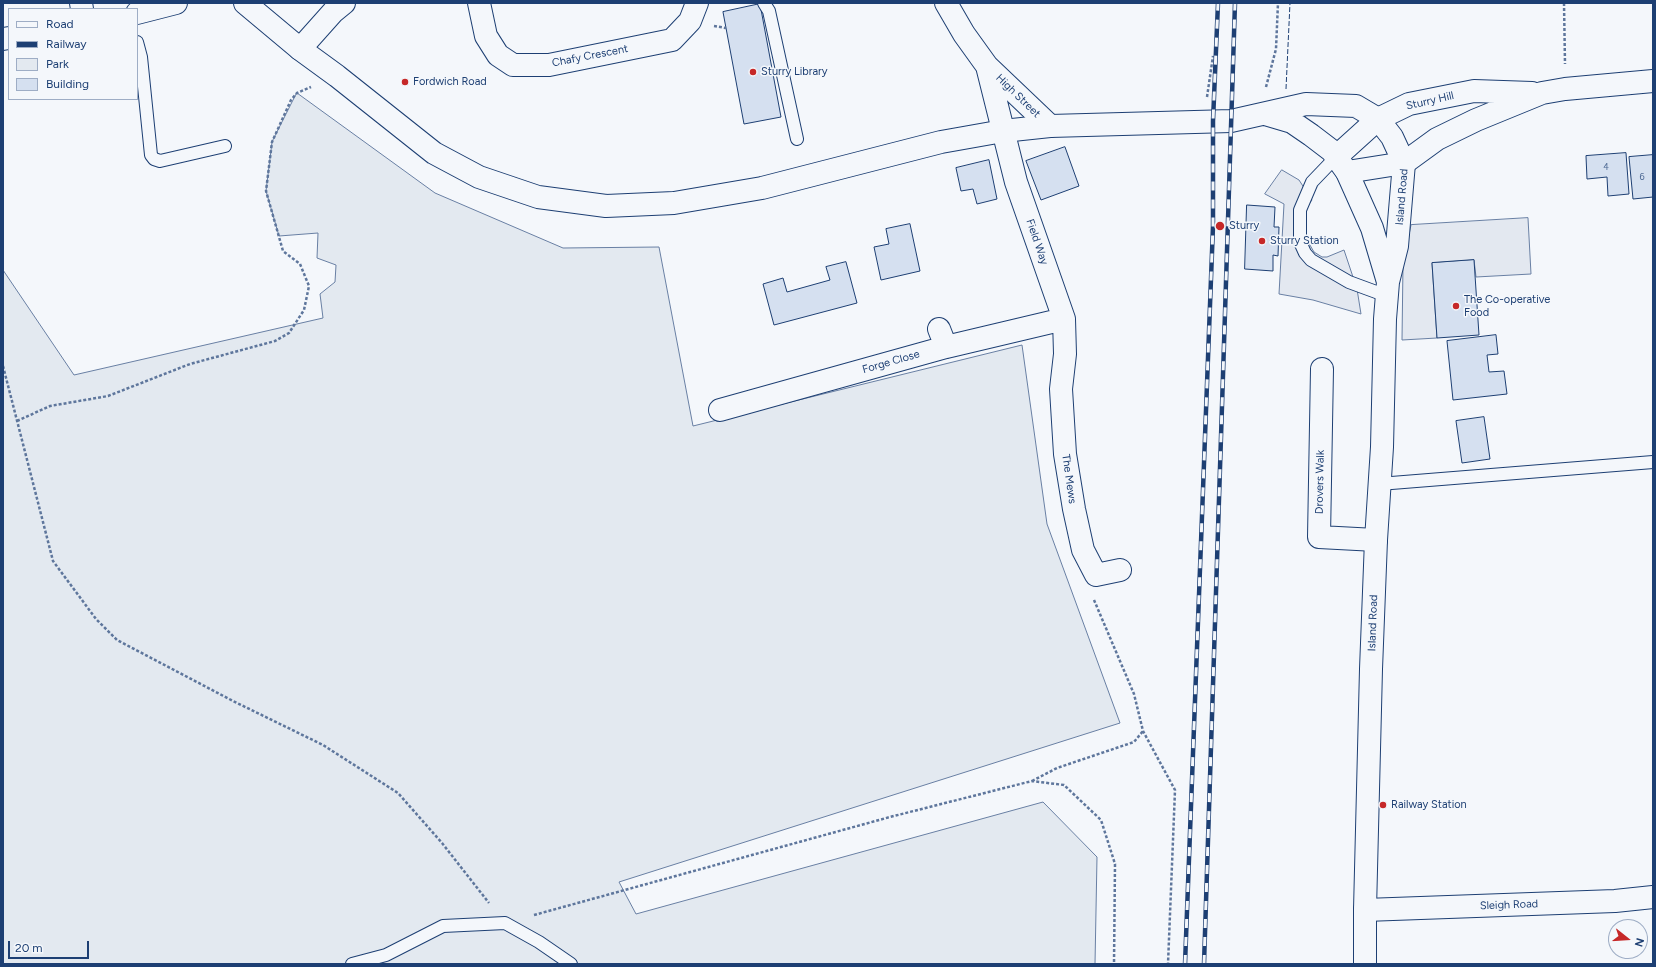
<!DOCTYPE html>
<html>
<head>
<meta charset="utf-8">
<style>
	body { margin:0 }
	#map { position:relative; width:1656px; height:967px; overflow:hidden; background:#f4f7fb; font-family:Figtree,sans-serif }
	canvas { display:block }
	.frame { position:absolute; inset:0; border:4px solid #1d3f73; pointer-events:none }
	.legend { position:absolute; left:8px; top:8px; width:130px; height:92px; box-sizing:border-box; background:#f4f7fb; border:1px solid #9eadc5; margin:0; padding:5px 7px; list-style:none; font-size:12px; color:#1d3f73 }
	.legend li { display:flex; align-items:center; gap:8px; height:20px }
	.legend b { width:20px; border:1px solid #9eadc5 }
	.north { position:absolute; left:1608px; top:919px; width:40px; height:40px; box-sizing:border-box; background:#f4f7fb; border:1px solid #9eadc5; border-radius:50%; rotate:107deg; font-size:11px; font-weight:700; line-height:16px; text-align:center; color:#1d3f73 }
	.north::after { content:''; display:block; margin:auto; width:14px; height:18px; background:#c62828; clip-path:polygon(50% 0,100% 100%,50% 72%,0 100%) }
	.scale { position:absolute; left:8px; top:941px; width:81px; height:18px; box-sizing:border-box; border:2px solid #1d3f73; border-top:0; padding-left:5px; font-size:12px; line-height:14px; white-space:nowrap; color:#1d3f73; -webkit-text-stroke:3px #f4f7fb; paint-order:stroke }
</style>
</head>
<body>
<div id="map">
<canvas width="1656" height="967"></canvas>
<div class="frame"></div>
<ul class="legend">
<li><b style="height:5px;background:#f4f7fb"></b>Road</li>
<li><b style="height:5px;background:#1d3f73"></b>Railway</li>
<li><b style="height:11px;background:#e3e9f0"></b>Park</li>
<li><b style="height:11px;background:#d5e0f0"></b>Building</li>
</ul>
<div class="north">N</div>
<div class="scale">20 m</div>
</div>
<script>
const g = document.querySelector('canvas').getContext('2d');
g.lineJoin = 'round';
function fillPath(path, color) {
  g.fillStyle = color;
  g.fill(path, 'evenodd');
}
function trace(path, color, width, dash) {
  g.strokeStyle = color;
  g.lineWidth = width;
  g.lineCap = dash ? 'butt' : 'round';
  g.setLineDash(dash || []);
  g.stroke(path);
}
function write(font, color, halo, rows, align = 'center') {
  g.font = font + ' Figtree,sans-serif';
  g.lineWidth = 3;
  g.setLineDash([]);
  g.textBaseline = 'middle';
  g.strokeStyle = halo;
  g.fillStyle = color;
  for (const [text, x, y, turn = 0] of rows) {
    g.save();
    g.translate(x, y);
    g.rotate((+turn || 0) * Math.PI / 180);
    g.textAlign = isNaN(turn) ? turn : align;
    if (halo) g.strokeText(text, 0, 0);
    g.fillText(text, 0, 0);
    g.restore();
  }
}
const green = new Path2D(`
	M297,93L435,193L563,248L659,247L693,426L1022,345L1047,524L1120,723L619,882L636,914L1043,802L1097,857L1095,964H3V270L74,375L323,318L320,294L335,282L336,265L317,258L318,233L279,236L266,191L272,142Z`);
const parking = new Path2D(`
	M1282,170L1299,180L1312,200L1307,206L1303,229L1307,240L1314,252L1322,257H1327L1344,250L1357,289L1361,314L1313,300L1279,294L1284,204L1265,194Z
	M1528,218L1531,274L1476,277L1474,260L1432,263L1437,338L1402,340L1403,264L1411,225Z`);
const building = new Path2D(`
	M760,4L781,117L744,124L723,12Z
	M1065,147L1079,186L1041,200L1026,161Z
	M1626,153L1629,194L1608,196L1607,177L1587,179L1586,156Z
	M1653,155V197L1633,199L1629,157Z
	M989,160L997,199L977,204L973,189L961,191L956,168Z
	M1247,205L1275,207L1274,227H1279L1278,256L1273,255V271L1245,269Z
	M910,224L920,271L881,280L874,247L889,244L886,229Z
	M1474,260L1479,335L1437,338L1432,263Z
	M846,262L857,303L774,325L763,284L783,278L787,292L830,280L826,267Z
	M1496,335L1498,354L1487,355L1489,372L1504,371L1507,394L1453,400L1447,341Z
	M1484,417L1490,459L1462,463L1456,421Z`);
const path = new Path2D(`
	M1564,3L1565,64
	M714,26L726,28
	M1266,87L1276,49L1278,3
	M1207,97L1213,56
	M3,366L53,561L96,619L117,640L233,701L323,745L398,793L442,843L489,903
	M17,421L50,406L108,396L190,364L275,341L289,333L304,310L309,286L300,264L283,251L266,191L272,142L291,100L297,93L311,87
	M1094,600L1134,694L1143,731L1175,790L1168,964
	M1032,781L1057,768L1134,742L1143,731
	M534,915L890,817L1032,781L1064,785L1101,820L1115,864L1114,964`);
const service = new Path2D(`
	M764,3L769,11L797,139
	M137,42L141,57L151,155L154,159L160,161L225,146
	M1336,157L1312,182L1300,210V242L1305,253L1311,260L1349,282L1387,296
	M1379,484L1653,462
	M352,964L386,955L443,926L505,923L539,942L571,964`);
const minor = new Path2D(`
	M479,3L486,36L498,55L513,65H549L672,40L690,21L697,3
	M946,3L964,34L987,66L1050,126
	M300,49L333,12L344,3
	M987,66L1016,182L1064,319L1065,354L1061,389L1065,454L1074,509L1083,550L1096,575L1120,570
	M939,329L946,347
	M1322,369L1319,537L1376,540
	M720,410L946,347L1064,319
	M1365,910L1615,901L1653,897`);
const tertiary = new Path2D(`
	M81,3L82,9
	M137,13L176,3
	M3,39L9,38`);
const primary = new Path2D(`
	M1336,157L1378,119L1409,104L1474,91L1532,93
	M1347,172L1404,163L1437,139L1476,120L1542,93L1565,89L1653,81`);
const trunk = new Path2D(`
	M245,3L300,49L337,76L434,153L479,177L538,197L606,206L674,203L762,188L941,142L1003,131L1050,126L1231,121L1306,104L1356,106L1378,119L1392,137L1404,163L1397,246L1388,282L1385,319L1382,447L1376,540L1371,669L1365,910V964
	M1265,114L1292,122L1311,135L1332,151L1347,172L1372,228L1388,282`);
const rail = new Path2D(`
	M1185,964L1213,226V121L1218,3
	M1204,964L1235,3`);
const fence = new Path2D(`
	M1286,89L1290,3`);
const markers = [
	[753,72,4,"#c62828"],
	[405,82,4,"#c62828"],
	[1220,226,5,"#c62828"],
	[1262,241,4,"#c62828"],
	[1456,306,4,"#c62828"],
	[1383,805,4,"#c62828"]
];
const numberNames = [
	["4",1606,167],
	["6",1642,177]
];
const streetNames = [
	["Chafy Crescent",590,56,-11],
	["High Street",1018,96,44],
	["Sturry Hill",1430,101,-13],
	["Island Road",1402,197,-85],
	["Field Way",1037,242,71],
	["Forge Close",891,362,-16],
	["The Mews",1069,479,82],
	["Drovers Walk",1320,482,-89],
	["Island Road",1373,623,-88],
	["Sleigh Road",1509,905,-2]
];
const poiNames = [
	["Sturry Library",761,72],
	["Fordwich Road",413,82],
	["Sturry",1229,226],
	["Sturry Station",1270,241],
	["The Co-operative",1464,300],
	["Food",1464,313],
	["Railway Station",1391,805]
];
fillPath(green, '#e3e9f0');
trace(green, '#687fa3', 1);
fillPath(parking, '#e3e8f0');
trace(parking, '#687fa3', 1);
fillPath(building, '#d5e0f0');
trace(building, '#1d3f73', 1);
trace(service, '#1d3f73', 14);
trace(minor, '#1d3f73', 24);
trace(tertiary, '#1d3f73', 24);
trace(primary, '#1d3f73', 24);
trace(trunk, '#1d3f73', 24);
trace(path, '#5e769c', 2.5, [3, 2]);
trace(service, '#f4f7fb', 12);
trace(minor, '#f4f7fb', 22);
trace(tertiary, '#f4f7fb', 22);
trace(primary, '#f4f7fb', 22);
trace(trunk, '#f4f7fb', 22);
trace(rail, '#1d3f73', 4.5);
trace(rail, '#f4f7fb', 3, [9]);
trace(fence, '#1d3f73', 1, [5, 2]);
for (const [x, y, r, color] of markers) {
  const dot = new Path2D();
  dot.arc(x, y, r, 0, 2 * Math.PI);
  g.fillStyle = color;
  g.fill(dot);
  trace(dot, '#f4f7fb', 1.5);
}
write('9px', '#4b6792', null, numberNames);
write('11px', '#1d3f73', '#f4f7fb', streetNames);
write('11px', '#1d3f73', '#f4f7fb', poiNames, 'left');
</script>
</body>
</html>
